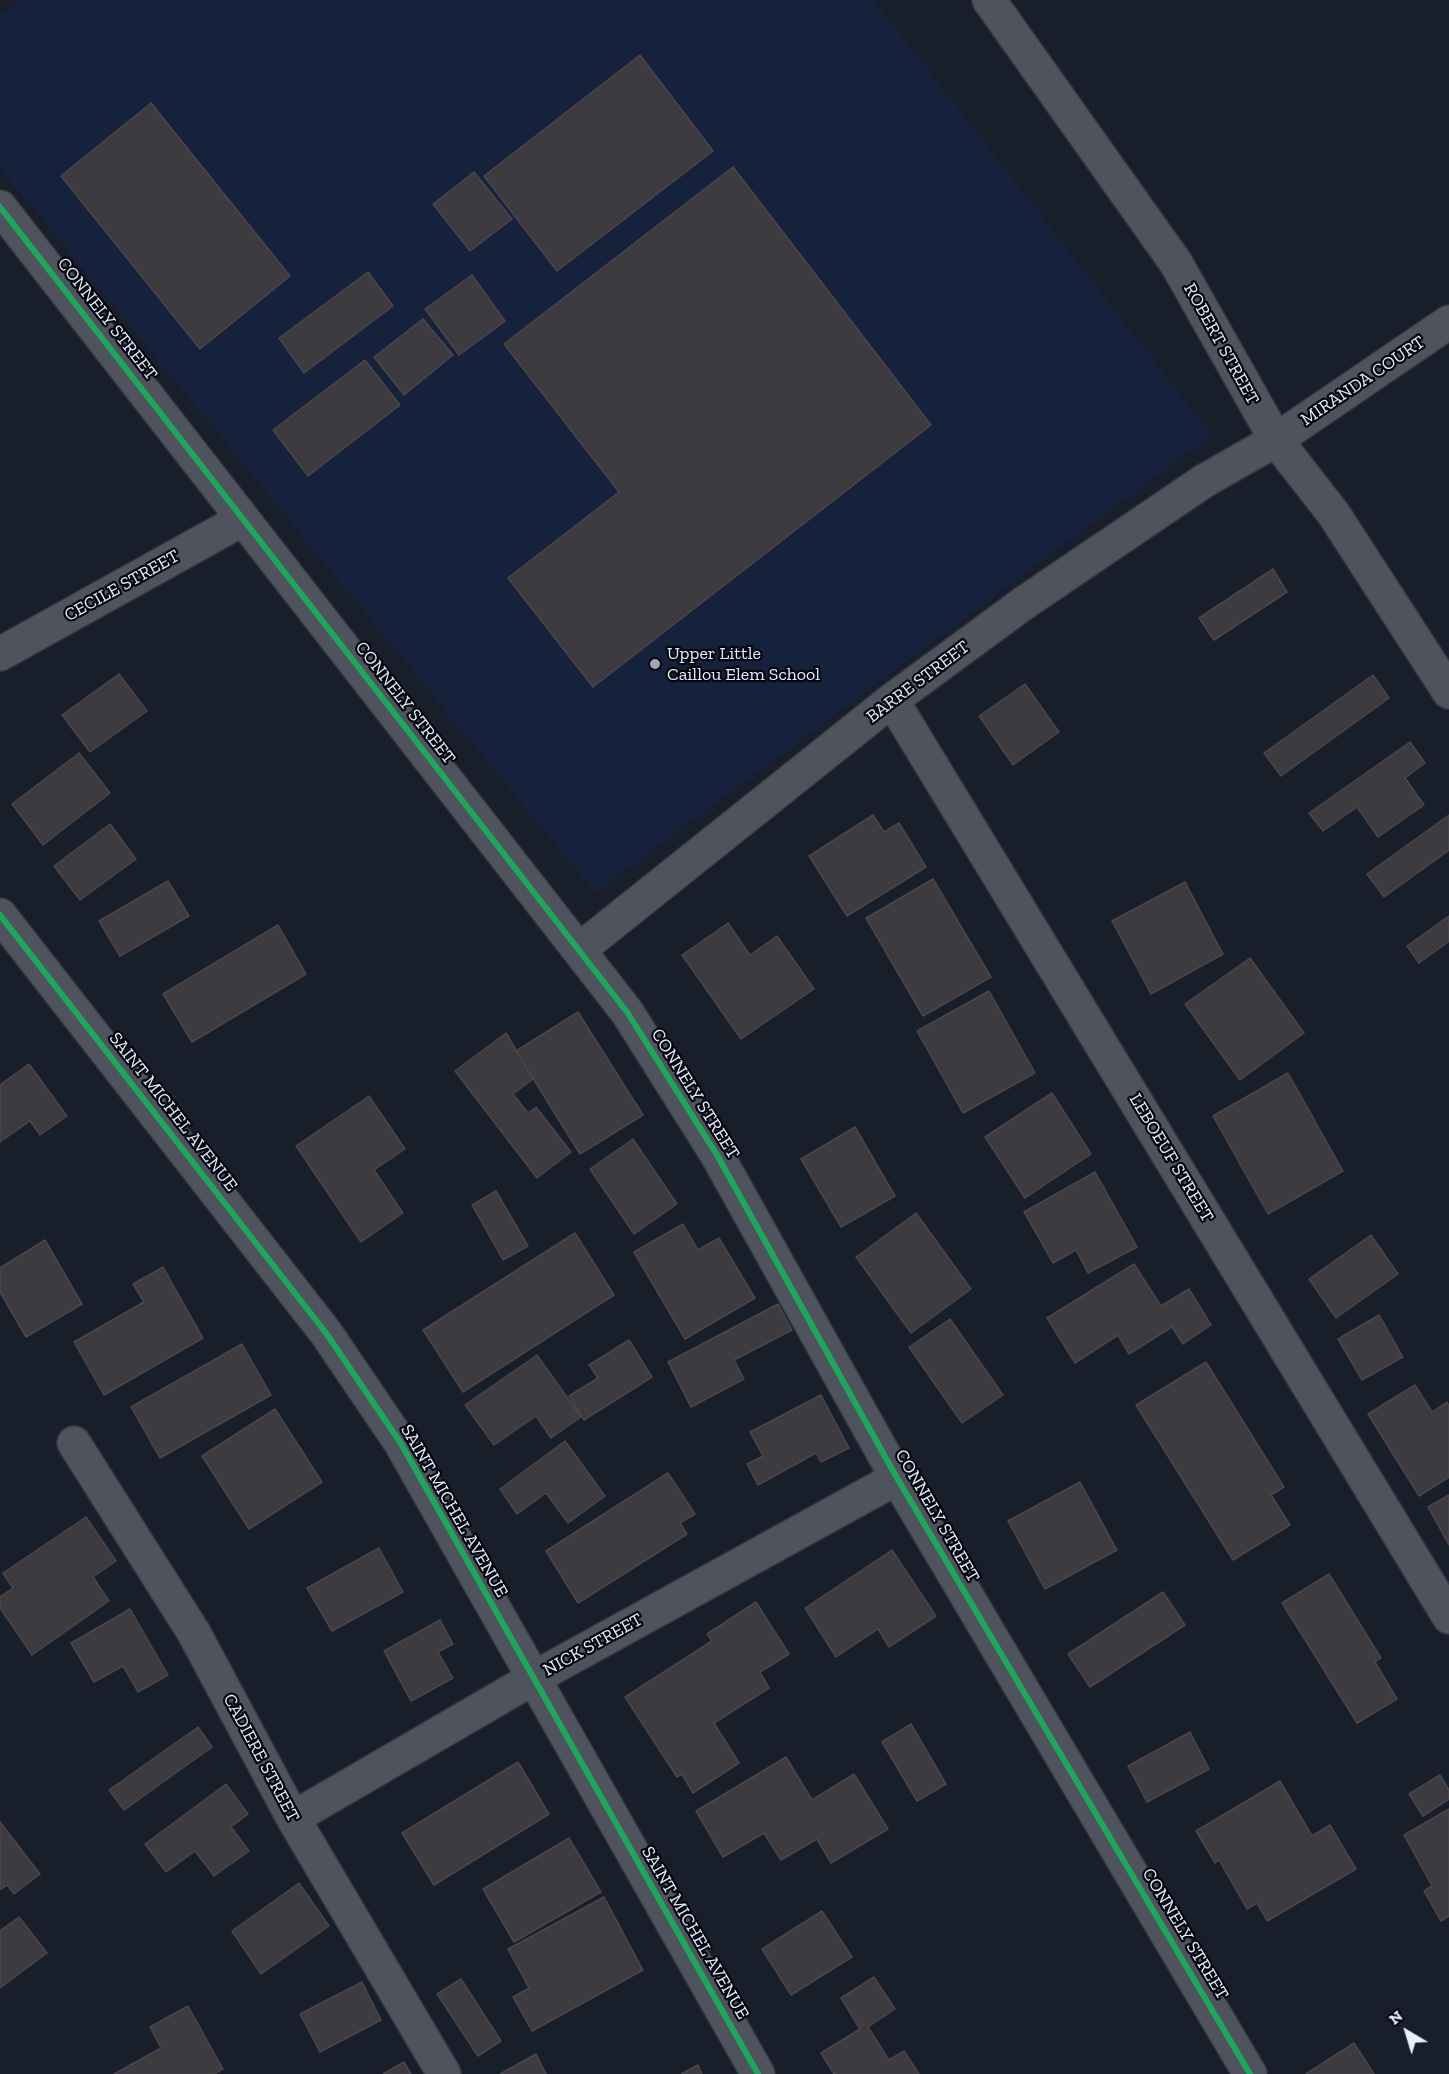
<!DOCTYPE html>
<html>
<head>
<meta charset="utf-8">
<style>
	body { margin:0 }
	#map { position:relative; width:1449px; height:2074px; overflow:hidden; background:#191e2b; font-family:"Zilla Slab",serif }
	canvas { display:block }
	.north { position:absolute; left:1377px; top:2002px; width:60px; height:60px; -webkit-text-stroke:4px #040710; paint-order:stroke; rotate:322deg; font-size:16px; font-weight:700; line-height:24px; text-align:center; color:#e8effc }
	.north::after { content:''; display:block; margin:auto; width:21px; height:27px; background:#e8effc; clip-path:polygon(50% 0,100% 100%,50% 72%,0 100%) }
</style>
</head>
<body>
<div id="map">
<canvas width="1449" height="2074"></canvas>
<div class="north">N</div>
</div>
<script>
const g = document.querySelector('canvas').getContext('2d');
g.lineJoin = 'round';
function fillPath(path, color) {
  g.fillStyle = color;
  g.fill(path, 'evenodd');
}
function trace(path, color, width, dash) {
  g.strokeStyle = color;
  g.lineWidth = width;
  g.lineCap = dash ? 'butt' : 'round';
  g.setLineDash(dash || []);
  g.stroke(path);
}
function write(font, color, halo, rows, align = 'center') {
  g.font = font + ' "Zilla Slab",serif';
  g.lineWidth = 4.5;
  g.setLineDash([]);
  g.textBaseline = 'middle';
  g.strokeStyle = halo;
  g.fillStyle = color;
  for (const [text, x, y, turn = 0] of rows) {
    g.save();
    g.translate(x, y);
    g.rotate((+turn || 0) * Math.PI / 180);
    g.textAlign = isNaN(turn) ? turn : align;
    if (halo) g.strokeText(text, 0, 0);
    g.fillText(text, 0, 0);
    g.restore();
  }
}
const built = new Path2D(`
	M19,0H874L1212,435L595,893L0,168V14Z`);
const building = new Path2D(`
	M640,55L713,151L557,271L484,176Z
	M151,103L290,276L200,349L61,176Z
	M733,167L931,425L593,687L508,578L619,492L504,344Z
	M474,172L512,219L470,251L433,204Z
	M368,272L393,306L304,373L279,338Z
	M472,275L505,321L459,355L425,309Z
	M423,319L453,355L404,395L374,357Z
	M365,360L400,405L308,476L273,430Z
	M1273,569L1287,592L1214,640L1199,618Z
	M119,674L147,711L90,752L62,715Z
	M1373,675L1389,698L1281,776L1264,753Z
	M1025,684L1059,732L1013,765L979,716Z
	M1410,742L1425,763L1405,778L1424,805L1378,837L1357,807L1323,831L1309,813Z
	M79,753L110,793L43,845L12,804Z
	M873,815L884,832L899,823L926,867L847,916L809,856Z
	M1449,815V850L1384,897L1367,874Z
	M110,824L136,859L80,900L54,866Z
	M933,879L991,977L923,1016L866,918Z
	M168,881L189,916L120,956L99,921Z
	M1185,882L1223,954L1151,994L1112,921Z
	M1449,916V941L1419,963L1407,946Z
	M728,923L750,955L777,936L814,989L741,1039L682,955Z
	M278,925L306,974L192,1042L163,994Z
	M1250,958L1304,1033L1240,1080L1185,1004Z
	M989,991L1035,1073L963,1113L917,1031Z
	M578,1012L643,1115L580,1154L516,1051Z
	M506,1033L533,1079L513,1094L528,1113L536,1107L571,1152L537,1178L455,1071Z
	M29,1064L67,1116L40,1135L30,1121L0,1142V1085Z
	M1288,1073L1343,1171L1268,1214L1213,1116Z
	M1052,1093L1091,1154L1025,1198L985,1137Z
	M369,1096L405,1149L374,1170L403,1213L361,1242L296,1146Z
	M855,1127L895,1196L841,1227L801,1159Z
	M633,1139L677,1204L634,1234L590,1169Z
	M1095,1172L1137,1247L1088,1273L1076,1250L1053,1263L1024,1212Z
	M496,1191L528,1246L503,1260L472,1205Z
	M916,1213L971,1289L911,1333L856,1257Z
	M683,1224L698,1250L719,1238L755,1298L685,1339L634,1252Z
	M575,1233L614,1295L463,1392L423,1330Z
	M1371,1235L1398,1274L1336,1318L1309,1279Z
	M45,1240L82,1304L26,1337L0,1292V1268Z
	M1134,1264L1161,1306L1189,1289L1211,1325L1183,1344L1172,1327L1129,1354L1118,1335L1075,1363L1047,1318Z
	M163,1267L203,1338L104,1395L74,1342L144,1302L133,1284Z
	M778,1304L792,1330L734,1360L744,1379L691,1407L668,1362Z
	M1379,1315L1403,1357L1362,1380L1338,1339Z
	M950,1319L1003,1395L962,1423L909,1347Z
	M629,1340L652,1377L584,1420L569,1396L598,1378L589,1365Z
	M242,1344L271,1395L160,1458L131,1407Z
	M537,1355L581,1417L551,1438L536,1416L494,1445L465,1405Z
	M1206,1362L1284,1487L1271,1495L1290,1525L1233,1560L1136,1405Z
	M1415,1385L1432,1412L1447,1402L1449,1406V1477L1419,1496L1368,1414Z
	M821,1395L849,1448L821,1462L816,1453L758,1485L747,1464L763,1456L750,1432Z
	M275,1409L322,1482L249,1529L202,1456Z
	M565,1441L605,1496L568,1523L546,1493L517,1514L500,1489Z
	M668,1473L695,1514L680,1523L687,1534L578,1603L546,1551Z
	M1080,1482L1117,1550L1045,1589L1008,1521Z
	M1449,1495V1545L1428,1507Z
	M86,1517L116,1561L93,1577L109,1601L32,1655L0,1608V1597L13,1588L3,1573Z
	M379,1548L403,1592L332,1631L307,1588Z
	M892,1550L936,1616L889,1647L878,1629L836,1657L805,1608Z
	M1329,1574L1381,1658L1375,1662L1397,1699L1357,1723L1282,1603Z
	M1163,1592L1185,1625L1090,1687L1068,1654Z
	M756,1602L789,1654L760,1672L769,1688L714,1723L739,1763L693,1793L682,1774L677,1777L625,1697L712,1641L707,1634Z
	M130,1609L168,1675L138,1692L123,1666L94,1682L71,1643Z
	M440,1620L453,1644L438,1652L453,1678L411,1701L384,1651Z
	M911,1724L946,1784L917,1801L882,1742Z
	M198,1727L212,1747L124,1810L109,1790Z
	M1190,1732L1209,1769L1147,1802L1128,1766Z
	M786,1757L812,1800L854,1774L888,1829L831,1863L817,1839L781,1860L764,1833L723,1857L696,1811Z
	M518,1762L549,1814L434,1885L402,1833Z
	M1440,1775L1449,1790V1799L1423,1816L1409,1794Z
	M1280,1781L1312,1836L1330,1825L1356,1869L1267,1921L1257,1903L1247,1909L1219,1860L1215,1863L1196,1831Z
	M226,1784L248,1814L231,1827L249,1851L214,1876L195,1851L166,1872L145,1844Z
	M1449,1809V1916L1441,1921L1424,1891L1432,1886L1404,1835Z
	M0,1822L40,1874L14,1894L7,1885L0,1890Z
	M569,1838L601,1892L514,1942L483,1889Z
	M299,1883L329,1926L261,1974L232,1931Z
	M604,1897L643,1970L532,2031L513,1997L529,1988L508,1949Z
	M822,1911L852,1957L791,1995L762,1949Z
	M19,1917L47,1953L0,1988V1931Z
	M874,1977L895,2009L868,2027L889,2060L904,2051L919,2074H834L821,2053L860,2029L841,1998Z
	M461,1979L501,2041L478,2056L437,1994Z
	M362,1982L381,2020L320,2052L300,2014Z
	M188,2006L223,2069L214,2074H114L161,2048L150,2027Z
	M1354,2043L1374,2074H1306Z
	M536,2054L546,2074H500Z
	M404,2062L411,2074H383Z
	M698,2065L702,2074H681Z`);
const minor = new Path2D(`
	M989,0L1176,263L1276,440L1333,513L1449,692
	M0,207L627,1012L717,1155L897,1478L1250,2074
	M0,654L243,519
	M892,700L1449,1617
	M0,915L326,1333L400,1442L758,2074
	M579,950L892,700L1024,603L1204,481L1276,440L1449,322
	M74,1443L194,1633L293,1818L444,2074
	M293,1818L532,1679L897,1478`);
const cycleway = new Path2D(`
	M0,207L627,1012L717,1155L897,1478L1250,2074
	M0,915L326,1333L400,1442L758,2074`);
const markers = [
	[655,664,6,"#a0a6b3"]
];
const streetNames = [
	["CONNELY STREET",107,319,52],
	["ROBERT STREET",1221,344,61],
	["MIRANDA COURT",1363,381,-34],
	["CECILE STREET",122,586,-29],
	["BARRE STREET",918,682,-37],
	["CONNELY STREET",405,703,52],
	["CONNELY STREET",695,1094,58],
	["SAINT MICHEL AVENUE",173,1112,52],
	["LEBOEUF STREET",1171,1158,59],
	["SAINT MICHEL AVENUE",454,1511,60],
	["CONNELY STREET",937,1516,60],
	["NICK STREET",593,1645,-29],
	["CADIERE STREET",261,1758,62],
	["SAINT MICHEL AVENUE",695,1933,60],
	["CONNELY STREET",1185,1934,59]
];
const poiNames = [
	["Upper Little",667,654],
	["Caillou Elem School",667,675]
];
fillPath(built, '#16213c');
fillPath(building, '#3d3a40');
trace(building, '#4a464c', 1.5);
trace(minor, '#333741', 36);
trace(minor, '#4e535d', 33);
trace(cycleway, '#20a55d', 6);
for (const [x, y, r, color] of markers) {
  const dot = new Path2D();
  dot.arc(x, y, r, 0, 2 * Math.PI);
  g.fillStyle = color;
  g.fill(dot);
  trace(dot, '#040710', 2);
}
write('18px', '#e8effc', '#040710', streetNames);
write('18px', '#e8effc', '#040710', poiNames, 'left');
</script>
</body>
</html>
